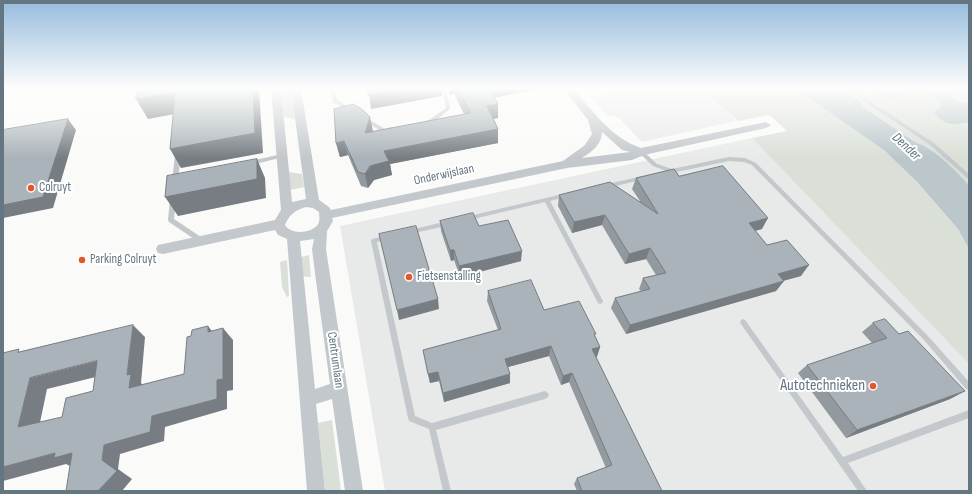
<!DOCTYPE html>
<html>
<head>
<meta charset="utf-8">
<style>
	body { margin:0 }
	#map { position:relative; width:972px; height:494px; overflow:hidden; background:#fafaf8; font-family:"Sofia Sans Condensed",sans-serif }
	canvas { display:block }
	.frame { position:absolute; inset:0; border:4px solid #657683; pointer-events:none }
</style>
</head>
<body>
<div id="map">
<canvas width="972" height="494"></canvas>
<div class="frame"></div>
</div>
<script>
const g = document.querySelector('canvas').getContext('2d');
g.lineJoin = 'round';
function fillPath(path, color) {
  g.fillStyle = color;
  g.fill(path, 'evenodd');
}
function trace(path, color, width, dash) {
  g.strokeStyle = color;
  g.lineWidth = width;
  g.lineCap = dash ? 'butt' : 'round';
  g.setLineDash(dash || []);
  g.stroke(path);
}
function write(font, color, halo, rows, align = 'center') {
  g.font = font + ' "Sofia Sans Condensed",sans-serif';
  g.lineWidth = 4;
  g.setLineDash([]);
  g.textBaseline = 'middle';
  g.strokeStyle = halo;
  g.fillStyle = color;
  for (const [text, x, y, turn = 0] of rows) {
    g.save();
    g.translate(x, y);
    g.rotate((+turn || 0) * Math.PI / 180);
    g.textAlign = isNaN(turn) ? turn : align;
    if (halo) g.strokeText(text, 0, 0);
    g.fillText(text, 0, 0);
    g.restore();
  }
}
const built = new Path2D(`
	M619,89H707L736,121L642,142L618,117L607,115L590,96Z
	M752,138L969,364V491H385L340,226Z`);
const green = new Path2D(`
	M281,89H291L295,119L284,117Z
	M702,89H792L816,103L885,151L918,183L958,229L969,249V364L752,138L787,131L770,115L738,121Z
	M839,89H969V185C954,169 936,149 915,142L862,106L861,102Z
	M288,172L302,174L304,187L290,190Z
	M309,255L311,277L298,276L297,258Z
	M287,260L289,296L287,297L282,287L280,262Z
	M332,420L341,491H325L318,423Z`);
const water = new Path2D(`
	M792,89H839L861,102L863,107L915,142C936,149 954,169 969,185V249L958,229L918,183L885,151L816,103Z
	M869,89H969V95L949,94C952,102 961,102 969,103V122C953,125 944,126 934,112L941,106C937,94 922,90 910,93C905,95 900,97 895,98C885,98 877,94 869,89Z`);
const service = new Path2D(`
	M330,89H334L337,100L353,109V111H349L333,102Z
	M452,89H460L447,93L450,108V109C442,115 434,124 423,124V122L429,120L446,108L443,92Z
	M846,89H851L934,143L969,174V179L967,178L930,145Z
	M365,117L385,129L391,127L393,129V130L384,133L382,132L363,120V118Z
	M641,150L643,151L657,164L672,169L729,157L745,158L756,163L928,336L969,382V390L966,389L924,340L752,165L744,162L729,161L672,173L653,166L639,153L638,152L639,151Z
	M178,152L181,154L178,182L175,184L172,182L175,154Z
	M282,154L284,155L285,156L284,157L255,164L252,162L255,160Z
	M643,176L645,177L646,178L645,179L607,188L604,186L607,184Z
	M567,193L570,195L569,196L550,201L603,301L602,303L600,304L598,303L545,202L469,220L466,218L469,216Z
	M173,197L176,199L174,219L204,239L205,241L204,243H200L169,222L168,220L170,199Z
	M448,221H450L451,223L450,225L410,234L407,232L410,230Z
	M388,235H390L391,237L390,239L377,242L415,416L432,423L545,391L548,393L549,395L548,397L545,399L436,430L451,491H443L429,429L409,421L408,418L371,241L372,239Z
	M743,319L745,320L843,457L969,410V418L848,463L867,491H858L741,324L740,322L741,320Z`);
const minor = new Path2D(`
	M271,89H281L292,202L306,199L291,89H301L319,200L329,207L331,210L563,161L585,145L592,134L588,120L564,89H574C592,111 613,139 641,148L766,122L771,125L766,128L644,155L632,160L567,168L332,218L333,221L327,231L326,249L363,491H345L332,399L316,404L325,491H307L287,239L278,235L275,230L163,254L158,253L156,249L158,245L163,244L275,220L281,210ZM602,132L622,150L630,152L582,158C591,152 602,145 602,132ZM306,207L313,208L319,212C319,215 320,219 319,222C316,233 291,236 285,225C289,215 295,210 306,207ZM314,239L312,249L315,273L330,384L315,389L300,241Z`);
const wall = new Path2D(`
	M449,89H540L494,97L498,118L494,119L498,129V143L390,164L392,175L374,180L368,188L361,186L348,155L340,157L336,143L373,132L464,114L454,94L449,95Z
	M679,176L762,229L755,231L767,245L801,276L783,281L776,291L626,334L611,308L615,298L641,291L639,289L643,278L656,275L646,259L625,264L602,225L572,233L558,206L559,195L640,201L632,189L636,178Z
	M440,221L479,226L521,261L460,277L454,260L451,261L441,231Z
	M488,291L544,310L595,337L600,347L596,357L662,491H577L574,484L577,478L606,468L569,382L561,385L549,356L508,367L510,383L444,402L439,381L430,383L423,350L498,330L487,301Z
	M873,323L899,334L965,391L950,399L846,438L798,373L807,365L872,343L862,332Z`);
const shadedWall = new Path2D(`
	M253,89H259L263,153L181,168L170,149Z
	M403,89H446L443,90L442,96L371,109L369,95Z
	M449,89H454V94L449,95Z
	M487,89H540L487,99Z
	M175,93L186,112L148,119L136,99Z
	M498,104V118L487,120V106Z
	M370,117L373,131L368,147L365,133Z
	M68,119L76,130L53,208L3,218V205Z
	M498,129V143L390,164L392,175L374,180L368,188L365,174L384,151Z
	M344,141L348,155L340,157L336,143Z
	M257,159L265,178L266,198L178,216L165,197Z
	M605,215L602,225L572,233L574,222Z
	M768,218L762,229L742,234L749,223Z
	M650,248L646,259L625,264L629,254Z
	M450,250H454V260L451,261Z
	M522,251L521,261L460,277L459,266Z
	M809,265L801,276L771,284L778,274Z
	M784,281L776,291L626,334L630,325Z
	M438,299L439,309L399,320L397,310Z
	M133,325L145,337L141,383L144,386L129,388L127,375Z
	M208,326L218,339L208,332Z
	M223,328L233,340V390L227,391V409L165,427L164,441L120,454L118,469L132,479L122,491H98L104,445L152,416L217,380Z
	M551,346L549,356L504,368L505,359Z
	M600,347L597,357L589,359L592,349Z
	M97,361L112,373L47,389L37,437L18,427L30,378Z
	M438,372L439,381L430,383L428,374Z
	M572,373L569,382L561,385L563,376Z
	M510,374V383L444,402L443,393Z
	M965,391L950,399L846,438L857,430Z
	M55,453H72V467L66,464L3,481V467Z`);
const building = new Path2D(`
	M138,89H253L255,133L170,149L175,93L136,99Z
	M367,89H403L369,95Z
	M458,89H490L498,104L487,106L498,129L384,151L389,161L370,166L365,174L358,172L344,141L336,143L334,109L353,104L362,109L370,117L365,133L470,113Z
	M68,119L43,197L3,205V130Z
	M257,159V179L165,197L167,176Z
	M723,166L768,218L749,223L767,245L787,240L809,265L778,274L784,281L630,325L615,298L650,289L643,278L666,273L650,248L629,254L605,215L574,222L559,195L610,182L658,214L636,178L674,169L679,176Z
	M473,213L479,226L508,220L522,251L459,266L454,250H450L440,221Z
	M416,226L438,299L397,310L379,234Z
	M531,280L544,310L579,301L596,334H594L600,347L592,349L662,491H582L577,478L612,465L572,373L563,376L551,346L505,359L510,374L443,393L438,372L428,374L423,350L501,329L488,291Z
	M885,319L899,334L908,331L965,391L857,430L807,365L887,338L873,323Z
	M133,325L127,375L131,374L129,388L184,374L187,337L191,336L192,330L208,326V332L223,328V379L217,380V399L152,416L150,432L104,445L102,460L117,471L98,491H66L72,453L54,458L55,453L3,467V353L19,349L18,352ZM97,361L93,391L66,398L62,417L18,427L30,378Z`);
const markers = [
	[31,188,4,"#e4572e"],
	[82,260,4,"#e4572e"],
	[409,277,4,"#e4572e"],
	[873,386,4,"#e4572e"]
];
const streetNames = [
	["Onderwijslaan",444,175,-12],
	["Centrumlaan",335,360,82]
];
const poiNames = [
	["Colruyt",39,188],
	["Parking Colruyt",90,260],
	["Fietsenstalling",417,277]
];
const waterNames = [
	["Dender",906,147,43]
];
const nearPoinames = [
	["Autotechnieken",865,386]
];
fillPath(built, '#e8e9e9');
fillPath(green, '#dadfd7');
fillPath(water, '#bbc7cb');
fillPath(service, '#c3c8cc');
fillPath(minor, '#c3c8cc');
fillPath(wall, '#929a9f');
fillPath(shadedWall, '#777d82');
fillPath(building, '#aab3b9');
trace(building, '#777d82', 1);
const sky = g.createLinearGradient(0, 0, 0, 158);
sky.addColorStop(0, '#96bcdc');
sky.addColorStop(0.56, '#fdfdfc');
sky.addColorStop(1, '#fdfdfc00');
g.fillStyle = sky;
g.fillRect(0, 0, 972, 158);
for (const [x, y, r, color] of markers) {
  const dot = new Path2D();
  dot.arc(x, y, r, 0, 2 * Math.PI);
  g.fillStyle = color;
  g.fill(dot);
  trace(dot, '#fff', 1.5);
}
write('13px', '#657683', '#fff', streetNames);
write('13px', '#657683', '#fff', poiNames, 'left');
write('italic 14px', '#60757c', '#fff', waterNames);
write('16px', '#657683', '#fff', nearPoinames, 'right');
</script>
</body>
</html>
